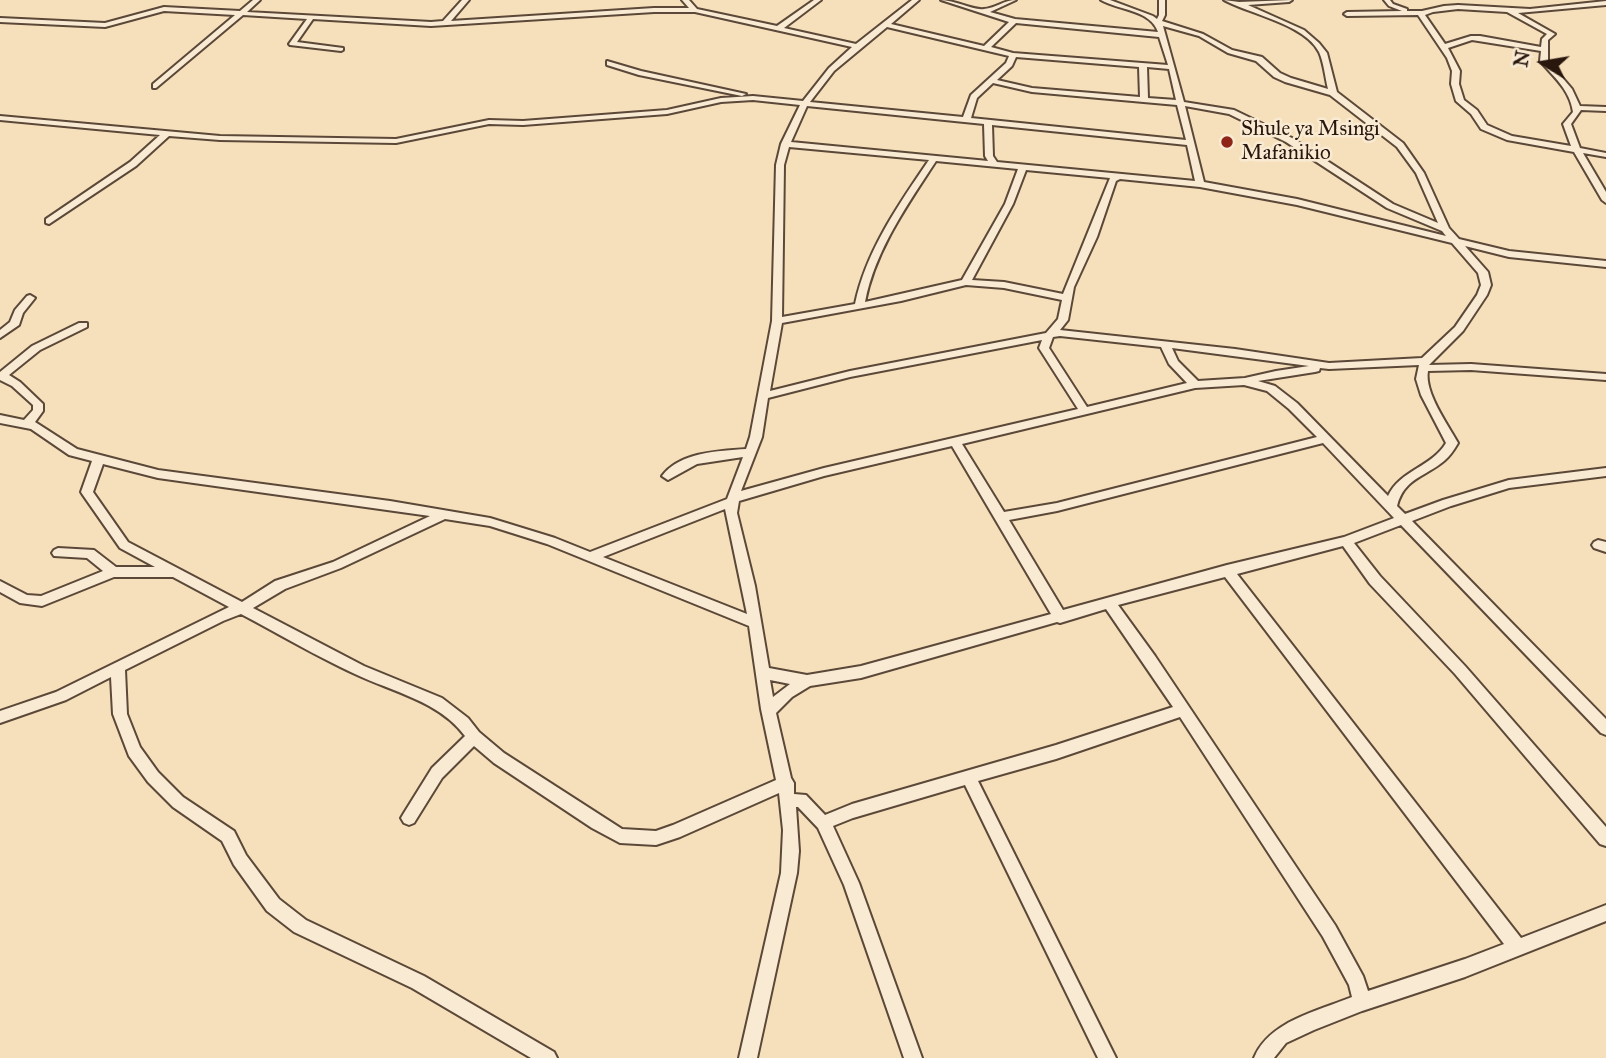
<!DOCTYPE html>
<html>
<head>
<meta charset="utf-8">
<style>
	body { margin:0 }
	#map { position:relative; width:1606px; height:1058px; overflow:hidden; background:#f6e0bb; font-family:"IM FELL Great Primer",serif }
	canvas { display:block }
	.north { position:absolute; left:1508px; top:28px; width:70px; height:70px; -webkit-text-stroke:5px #f9ebd3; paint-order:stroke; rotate:281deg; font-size:19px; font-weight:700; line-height:28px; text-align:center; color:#29160d }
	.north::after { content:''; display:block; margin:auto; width:24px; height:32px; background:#29160d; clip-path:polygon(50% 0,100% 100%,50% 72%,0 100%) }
</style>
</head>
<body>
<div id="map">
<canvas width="1606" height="1058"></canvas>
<div class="north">N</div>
</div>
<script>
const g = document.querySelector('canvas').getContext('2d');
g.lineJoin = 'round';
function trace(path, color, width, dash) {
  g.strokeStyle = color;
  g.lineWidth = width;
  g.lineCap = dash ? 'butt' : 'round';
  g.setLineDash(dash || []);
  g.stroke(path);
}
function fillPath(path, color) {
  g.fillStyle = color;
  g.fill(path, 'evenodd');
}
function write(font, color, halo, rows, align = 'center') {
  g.font = font + ' "IM FELL Great Primer",serif';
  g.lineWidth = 5;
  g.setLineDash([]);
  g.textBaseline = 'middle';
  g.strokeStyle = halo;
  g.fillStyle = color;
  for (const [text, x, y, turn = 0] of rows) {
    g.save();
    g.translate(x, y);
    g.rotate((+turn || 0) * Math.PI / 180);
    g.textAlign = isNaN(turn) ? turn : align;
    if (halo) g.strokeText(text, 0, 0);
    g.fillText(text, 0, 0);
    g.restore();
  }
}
const minor = new Path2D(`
	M253,0H260L247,12L431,22L443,21L462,0H469L451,21L654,8H689L682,0H689L697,9L777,26L814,0H821L784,28L856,44L912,0H919L891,24L984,46L1009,22L941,0C955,0 974,11 984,9C996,8 1004,0 1016,0L990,12L1015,19L1158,32C1151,10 1118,10 1101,0H1110L1153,16L1157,19L1159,15V0H1165V15L1162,21L1203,34L1232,50L1262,57L1280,73L1291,78L1328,89C1325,77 1324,63 1319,52C1305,24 1249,14 1224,0L1239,2L1292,0L1289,2L1248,5L1304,30L1319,43L1327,53L1337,92L1403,143L1424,173L1449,228L1459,239L1509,251L1606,261V267L1509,257L1465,246L1488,272L1491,285L1487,295L1463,331L1429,365L1471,364L1606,374V380L1471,370L1428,371C1424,392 1448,425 1458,443C1454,450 1450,456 1444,461C1425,477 1404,478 1397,506L1405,514L1443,500L1509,480L1606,468V476L1509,488L1451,506L1412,521L1606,719V735L1601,733L1401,525L1354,543L1380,576L1465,666L1606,827V846L1600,844L1455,674L1370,584L1343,546L1237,574L1521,938L1606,905V921L1465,977L1362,1011L1314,1030L1286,1043L1274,1058H1254C1269,1021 1318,1011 1352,997L1349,985L1323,937L1180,717L1056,759L978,781L1116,1058H1098L965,785L853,818L833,826L859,883L922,1058H904L844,885L818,828L798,807H796L799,851L797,873L757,1058H739L781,873L783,830L779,793L680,837L656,845L620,843L592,828L494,763L474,746L442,778L414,823L409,825L404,823L401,818L404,813L432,768L465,736C439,701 393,692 355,674C316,656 279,634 241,614L223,621L125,670L127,714L140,747L158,772L183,797L234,831L246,855L279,899L306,920L424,976L554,1052L557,1058H531L412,988L294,932L267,911L234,865L222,841L173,807L148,782L129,756L113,714L111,677L66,700L0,723V711L56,692L229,607L173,577H114L42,606L20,603L0,592V581L27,595L41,596L103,571L87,558L54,556L52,553L54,550L58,548L94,550L116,567H155L120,548L83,495L81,492L92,461L69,455L31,429L0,423V415L24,420L33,410V405L12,386L0,380V372L32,346L79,323H87V327L40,350L9,375L20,382L43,404V411L35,422L77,449L158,470L390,501L490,518L555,538L590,552L727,499L743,457L697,464L668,480L662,476C680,452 718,451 746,449L750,437L772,321L776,165L781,144L800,105L753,100L721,102L667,114L523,125L489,124L396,143L220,140L169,136L136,166L49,224L46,223V219L130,162L160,135L0,120V116L220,136L396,139L489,120L523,121L667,110L721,98L753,96L803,101L829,68L852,47L695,12H654L431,26L313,19L297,42L343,48V50L341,51L290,45L289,44L307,19L243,15L156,88H153V84L235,15L164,11L105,27L0,22V18L105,23L164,7L240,11ZM1016,23L1159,37L1168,65L1013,53L991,47ZM1163,26L1199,36L1228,53L1256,61L1274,77L1285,82L1330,95L1397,147L1416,173L1438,223L1393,204L1292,138L1234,110L1184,102ZM887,27L1009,56L1006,63L971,95L963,117L810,102L834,71ZM1016,57L1139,67L1140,97L1032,88L997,80L1012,66ZM1147,67L1169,69L1176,100L1148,98ZM993,83L1032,92L1177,105L1186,140L971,118L977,98ZM807,106L984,124L985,156L988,161L791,142ZM1185,106L1229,114L1286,142L1387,208L1442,231L1446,236L1297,199L1204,182ZM992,125L1187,145L1195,181L997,162L993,156ZM789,147L929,160C899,204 866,251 855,304L782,317L784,165ZM936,161L1018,169L1005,204L962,280L865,302C875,250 908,204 936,161ZM1026,170L1110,178L1063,294L1004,282L972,280L1013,204ZM1120,179L1200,187L1297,205L1452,243L1478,273L1481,285L1477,295L1455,327L1422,358L1329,363L1235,349L1060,330L1068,320L1074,287L1097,237L1116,181ZM966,285L1004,288L1062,300L1058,319L1046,333L850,371L770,391L782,323L901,301ZM1060,336L1161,347L1169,364L1187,383L1087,407L1049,348L1053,337ZM1042,340L1039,348L1078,409L824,468L741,491L762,437L768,398L850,377ZM1172,348L1309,366L1276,371L1245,378L1198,381L1178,361ZM1419,365L1416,379L1421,395L1446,443C1432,467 1400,470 1388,496L1297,403L1275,386L1258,381L1315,372L1319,371L1320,368L1329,369ZM1244,385L1267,391L1289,409L1317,437L1057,503L1004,512L962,444L1195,388ZM1323,443L1394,518L1344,537L1227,565L1063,610L1009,520L1057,511ZM952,446L1051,614L861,666L807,675L769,668L755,586L737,513L739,501L824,476ZM103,464L158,478L430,516L333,562L275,581L242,602L128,542L93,492ZM725,509L747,614L603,557ZM445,519L490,526L547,544L749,626L761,709L776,780L673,825L656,831L622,829L504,753L479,732L468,718L442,698L364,666L253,608L285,589L341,568ZM1225,577L1504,944L1465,959L1368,991L1363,976L1335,925L1155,656L1118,605ZM1106,609L1173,707L1056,745L852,804L825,815L806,795L794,794V783L791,778L776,713L792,697L810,686L861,678L1057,622L1060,623ZM770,680L790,684L773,697Z
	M1384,0H1390L1393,4L1407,9V11H1422L1444,6L1458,5L1530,9L1606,1V5L1518,13L1555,34L1548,40V61L1572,89L1580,106L1606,107V111L1581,110L1571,124L1580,148L1606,153V157L1583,153L1606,192V203L1602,200L1574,152L1507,140L1481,129L1471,114L1456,101L1451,84L1452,71L1447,58L1418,15L1347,16L1344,14L1347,12L1402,11L1389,6ZM1458,9L1507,12L1547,34L1542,39L1541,47L1480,36H1471L1445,44L1425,15L1433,12ZM1472,40L1541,51L1540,61C1554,77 1570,90 1573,112L1563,124L1571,146L1512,136L1487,125L1477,110L1464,100L1459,84L1460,71L1448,48Z
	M607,61L641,71L746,94L742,96L639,75L607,65Z
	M30,295L35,298L23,313L19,325L0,338V330L10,322L15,310L27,296Z
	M1598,540L1606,542V552L1594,548L1592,545L1594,542Z`);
const markers = [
	[1227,142,7,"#8f2418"]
];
const farPoinames = [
	["Shule ya Msingi",1241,130],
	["Mafanikio",1241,154]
];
trace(minor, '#5c4838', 4);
fillPath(minor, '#f9ebd3');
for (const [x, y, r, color] of markers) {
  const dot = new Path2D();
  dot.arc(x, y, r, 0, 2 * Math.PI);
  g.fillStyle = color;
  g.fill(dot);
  trace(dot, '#f9ebd3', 2.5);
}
write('21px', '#29160d', '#f9ebd3', farPoinames, 'left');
</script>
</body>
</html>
